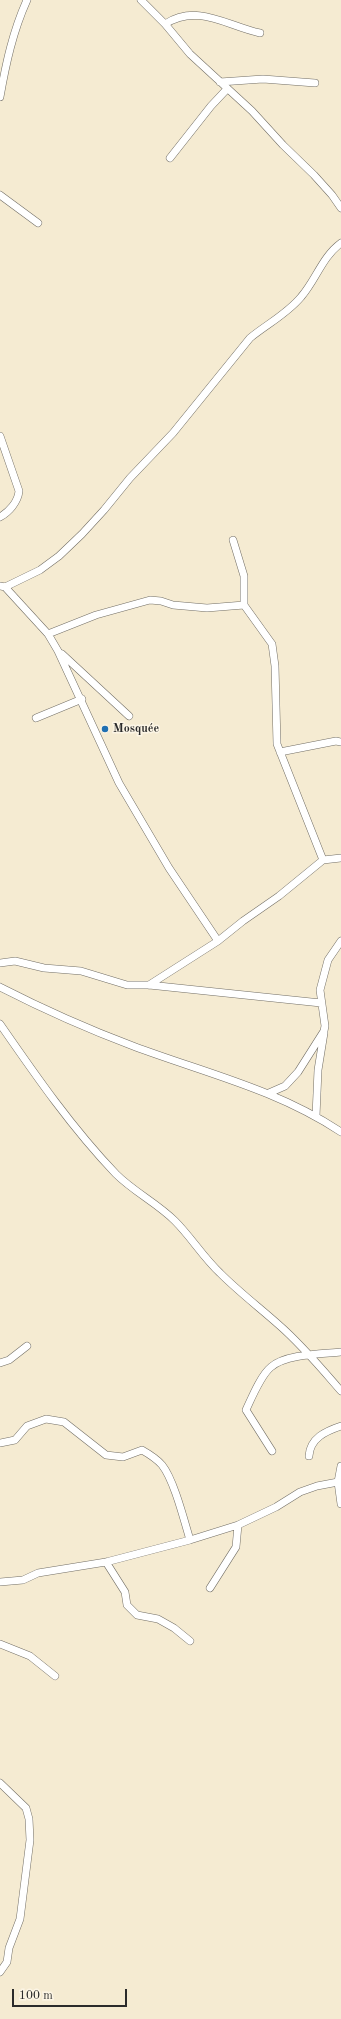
<!DOCTYPE html>
<html>
<head>
<meta charset="utf-8">
<style>
	body { margin:0 }
	#map { position:relative; width:341px; height:2019px; overflow:hidden; background:#f5ebd2; font-family:"Old Standard TT",serif }
	canvas { display:block }
	.scale { position:absolute; left:12px; top:1989px; width:115px; height:18px; box-sizing:border-box; border:2px solid #2b2b2b; border-top:0; padding-left:5px; font-size:12px; line-height:14px; white-space:nowrap; color:#2b2b2b; -webkit-text-stroke:3px #fcf5e5; paint-order:stroke }
</style>
</head>
<body>
<div id="map">
<canvas width="341" height="2019"></canvas>
<div class="scale">100 m</div>
</div>
<script>
const g = document.querySelector('canvas').getContext('2d');
g.lineJoin = 'round';
function trace(path, color, width, dash) {
  g.strokeStyle = color;
  g.lineWidth = width;
  g.lineCap = dash ? 'butt' : 'round';
  g.setLineDash(dash || []);
  g.stroke(path);
}
function write(font, color, halo, rows, align = 'center') {
  g.font = font + ' "Old Standard TT",serif';
  g.lineWidth = 3;
  g.setLineDash([]);
  g.textBaseline = 'middle';
  g.strokeStyle = halo;
  g.fillStyle = color;
  for (const [text, x, y, turn = 0] of rows) {
    g.save();
    g.translate(x, y);
    g.rotate((+turn || 0) * Math.PI / 180);
    g.textAlign = isNaN(turn) ? turn : align;
    if (halo) g.strokeText(text, 0, 0);
    g.fillText(text, 0, 0);
    g.restore();
  }
}
const street = new Path2D(`
	M141,0L165,24L190,54L252,111L283,145L314,175L332,195L341,208
	M165,24C198,3 227,26 260,33
	M220,82L263,79L315,83
	M0,97C6,63 13,31 27,0
	M170,158L211,106L227,89
	M0,195L38,223
	M0,436L19,491C18,502 9,512 0,517
	M233,540L244,576V605
	M0,586L5,587L48,634L58,651L119,783L169,868L218,941
	M5,587L40,570L59,556L82,534L104,510L130,478L173,433L250,338C267,324 287,314 301,297C316,280 322,257 341,243
	M48,634L96,615L150,600L161,601L173,605L207,608L244,605L272,644L275,666L277,744L323,860
	M62,654L129,716
	M36,718L82,699
	M280,752L336,741L341,742
	M0,963L15,961L44,968L81,971L127,985H149L321,1003
	M149,985L218,941L243,921L279,896L323,860L341,858
	M0,987C43,1009 88,1029 133,1046C205,1073 276,1089 341,1132
	M0,1024C36,1076 72,1128 116,1174C134,1192 157,1203 175,1221C191,1237 203,1257 220,1273C239,1292 260,1308 279,1325C302,1345 321,1368 341,1391
	M269,1093L285,1086L298,1072L324,1031L325,1026L320,990L328,960L341,941
	M316,1116L318,1070L324,1033
	M0,1363L9,1360L27,1346
	M0,1443L15,1440L27,1426L46,1419L64,1422L106,1455L123,1457L142,1450C149,1454 156,1458 162,1465C174,1480 184,1520 190,1540
	M272,1451L246,1410C252,1397 261,1375 271,1367C286,1354 322,1354 341,1352
	M309,1456C310,1438 326,1431 341,1426
	M341,1466L338,1482L341,1504
	M106,1562L125,1592L127,1605L137,1615L158,1619L174,1628L190,1641
	M0,1582L23,1580L38,1573L106,1562L190,1540L238,1525L276,1507L300,1492L317,1486L338,1482
	M210,1588L236,1547L238,1525
	M0,1644L30,1656L55,1676
	M0,1783L26,1808L29,1819L30,1840L20,1919L9,1948L7,1962L0,1972`);
const markers = [
	[105,729,4,"#1f6fb2"]
];
const poiNames = [
	["Mosquée",113,729]
];
trace(street, '#726e65', 8);
trace(street, '#fff', 7);
for (const [x, y, r, color] of markers) {
  const dot = new Path2D();
  dot.arc(x, y, r, 0, 2 * Math.PI);
  g.fillStyle = color;
  g.fill(dot);
  trace(dot, '#fcf5e5', 1.5);
}
write('bold 12px', '#2b2b2b', '#fcf5e5', poiNames, 'left');
</script>
</body>
</html>
